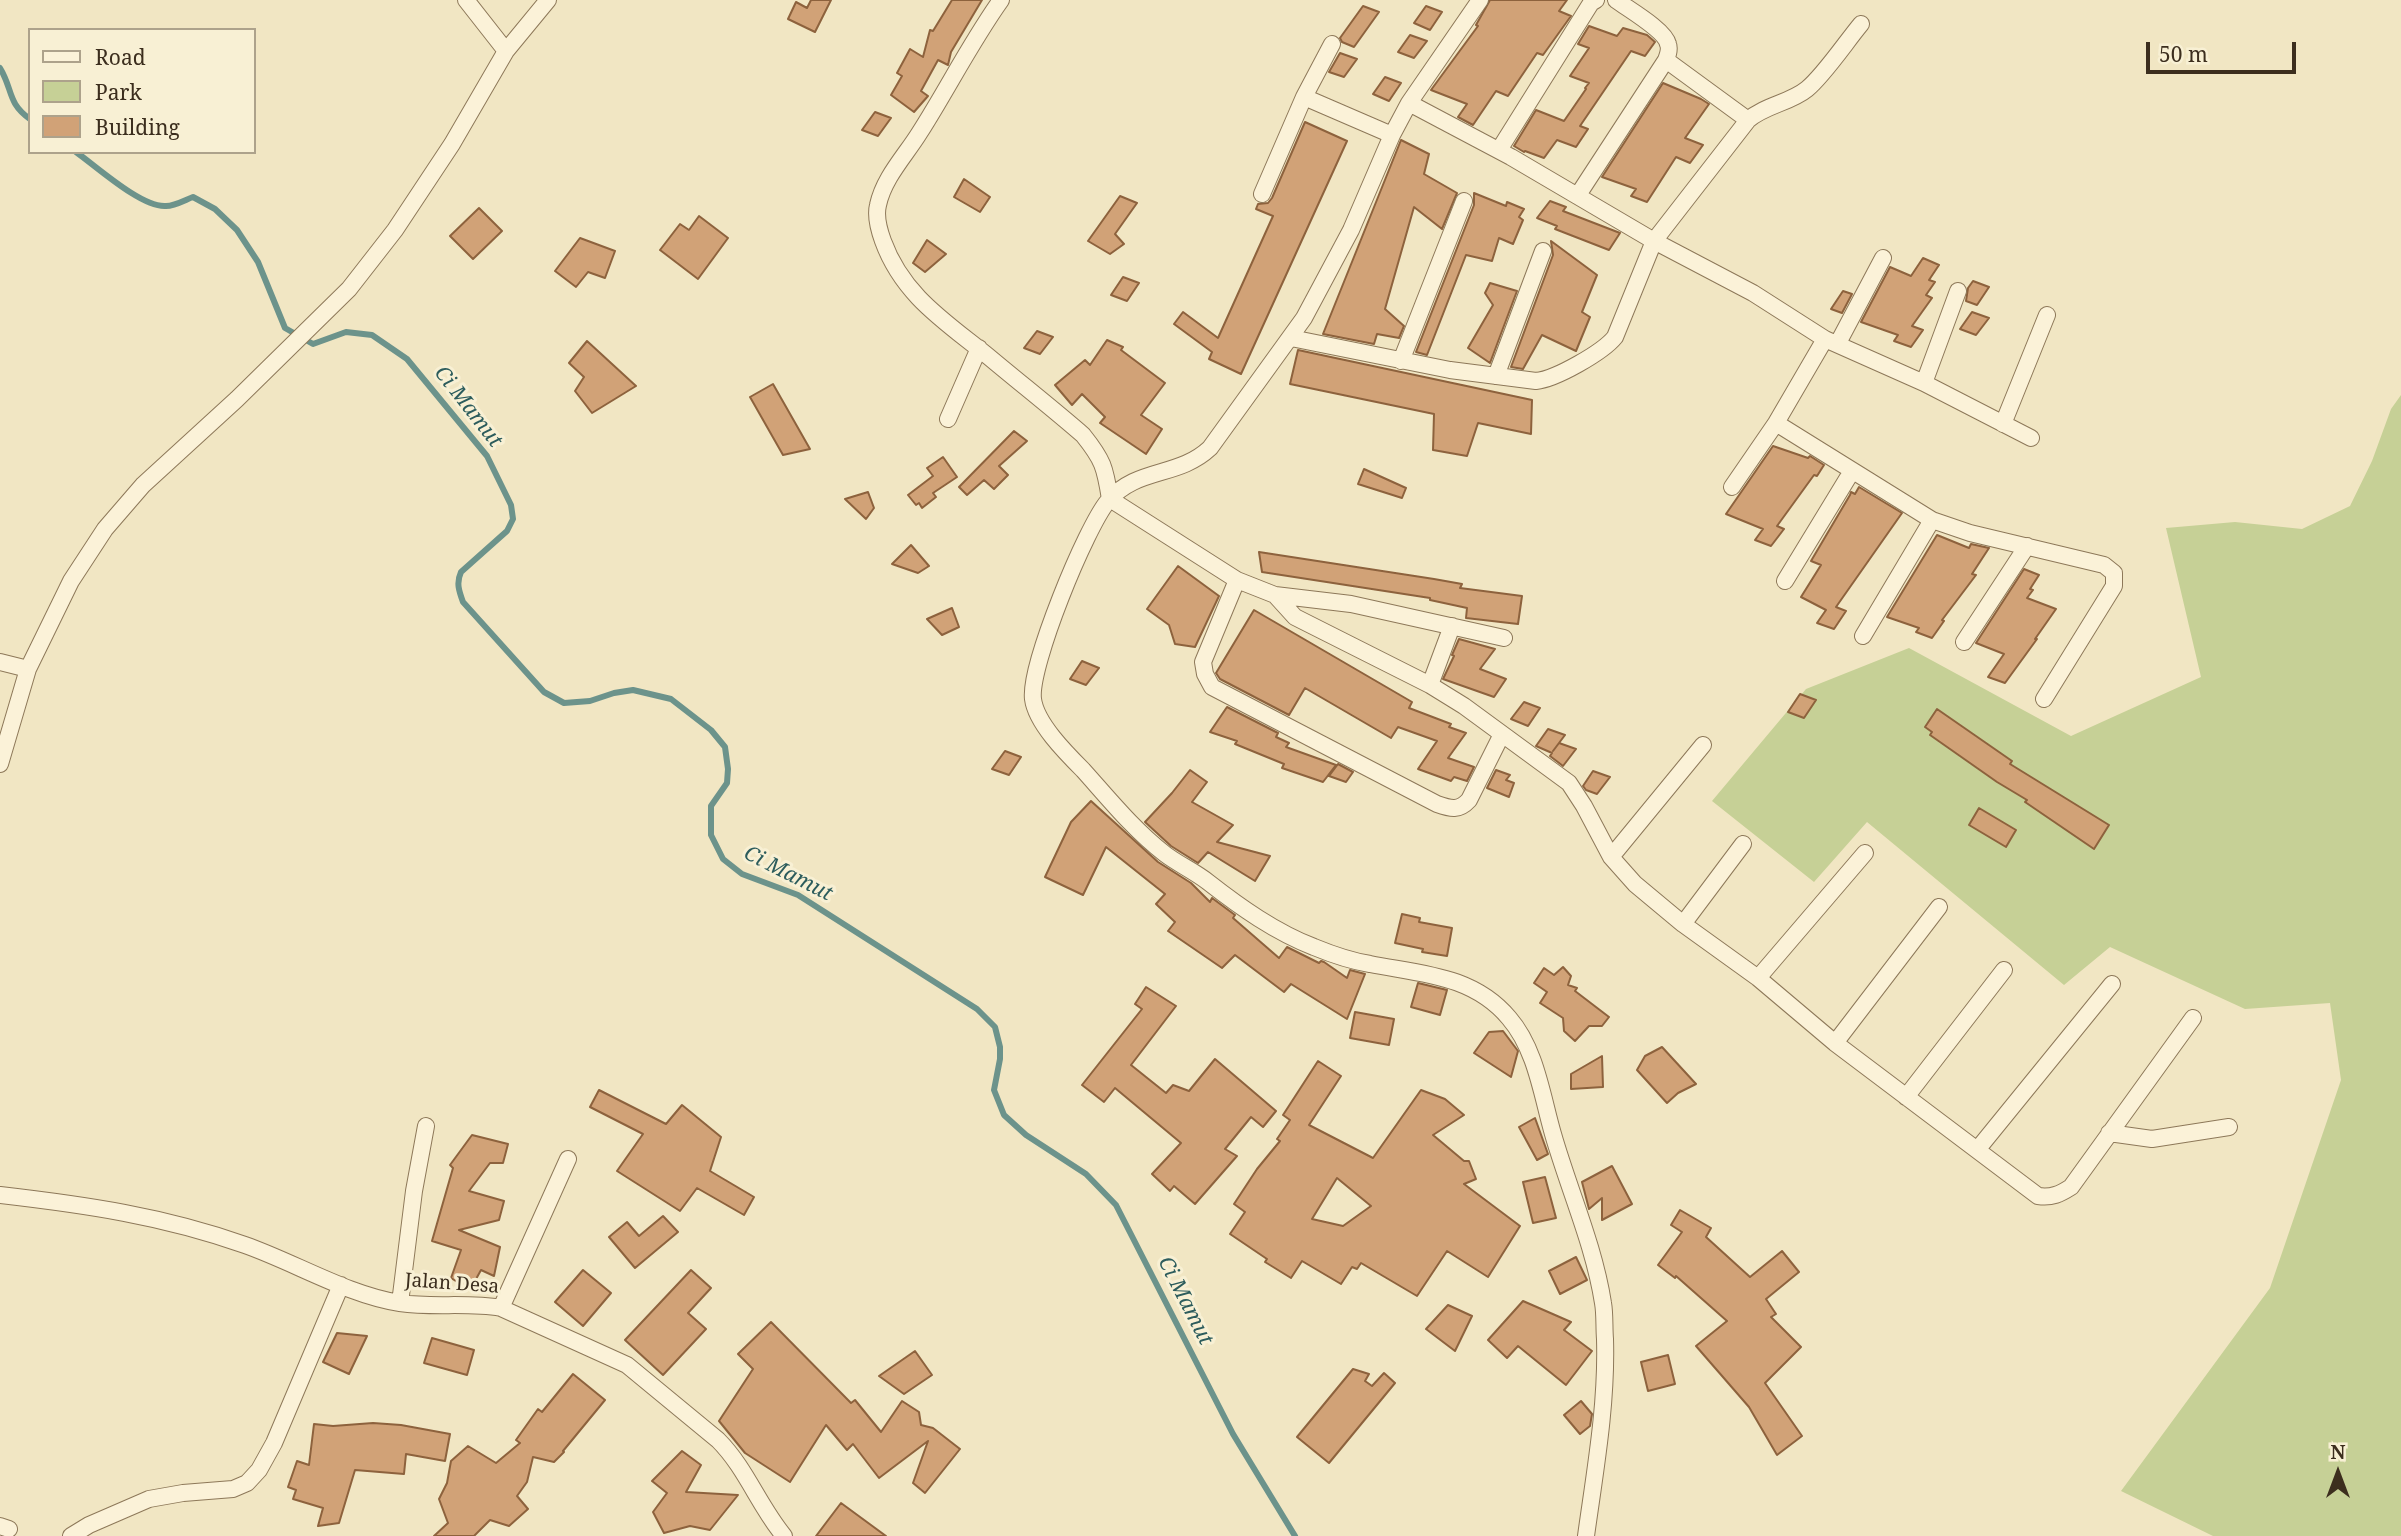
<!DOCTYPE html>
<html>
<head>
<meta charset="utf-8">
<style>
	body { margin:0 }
	#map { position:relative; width:2401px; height:1536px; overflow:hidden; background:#f1e6c3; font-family:"Noto Serif",serif }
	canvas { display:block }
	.legend { position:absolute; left:28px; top:28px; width:228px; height:126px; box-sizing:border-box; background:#f8f0d4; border:2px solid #ada28b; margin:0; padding:9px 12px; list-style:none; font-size:21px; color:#3c2e1e }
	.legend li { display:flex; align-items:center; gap:14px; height:35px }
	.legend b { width:35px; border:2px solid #ada28b }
	.north { position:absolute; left:2303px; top:1438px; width:70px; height:70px; -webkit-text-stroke:5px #f8f0d4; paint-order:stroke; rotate:0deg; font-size:19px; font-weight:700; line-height:28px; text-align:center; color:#3c2e1e }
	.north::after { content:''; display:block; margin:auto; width:24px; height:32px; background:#3c2e1e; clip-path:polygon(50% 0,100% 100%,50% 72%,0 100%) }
	.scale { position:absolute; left:2146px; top:42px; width:150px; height:32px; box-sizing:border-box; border:4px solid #3c2e1e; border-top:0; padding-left:9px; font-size:21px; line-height:24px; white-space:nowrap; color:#3c2e1e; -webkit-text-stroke:5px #f8f0d4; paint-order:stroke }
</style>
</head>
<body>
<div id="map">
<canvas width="2401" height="1536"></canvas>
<ul class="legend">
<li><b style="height:9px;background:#fbf2d8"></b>Road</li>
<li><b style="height:19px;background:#c6d096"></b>Park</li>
<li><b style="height:19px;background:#d1a277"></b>Building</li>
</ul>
<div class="north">N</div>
<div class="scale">50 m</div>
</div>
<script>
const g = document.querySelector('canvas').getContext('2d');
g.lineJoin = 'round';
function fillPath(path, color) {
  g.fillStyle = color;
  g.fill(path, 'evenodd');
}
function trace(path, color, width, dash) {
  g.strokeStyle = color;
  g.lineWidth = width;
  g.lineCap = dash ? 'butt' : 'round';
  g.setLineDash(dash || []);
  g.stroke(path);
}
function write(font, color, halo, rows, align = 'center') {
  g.font = font + ' "Noto Serif",serif';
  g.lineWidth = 6;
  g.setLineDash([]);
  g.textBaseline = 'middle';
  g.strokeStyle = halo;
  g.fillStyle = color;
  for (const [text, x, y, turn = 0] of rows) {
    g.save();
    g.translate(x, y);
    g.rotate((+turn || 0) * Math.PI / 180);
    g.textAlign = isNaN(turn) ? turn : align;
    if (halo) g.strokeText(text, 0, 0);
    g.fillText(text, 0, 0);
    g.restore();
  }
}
const green = new Path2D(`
	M2401,395V1536H2213L2121,1491L2270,1288L2341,1080L2330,1003L2245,1009L2110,947L2064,985L1867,822L1814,882L1712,801L1806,689L1909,648L2071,736L2201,677L2166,528L2235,522L2302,529L2350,506L2372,461L2391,409Z`);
const stream = new Path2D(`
	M0,68C13,89 7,103 30,119
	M76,152C97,167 142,208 166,206C175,206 185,200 193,197L215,209L237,230L258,262L285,328L313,344L346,332L372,335L407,359L487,456L511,505L513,519L507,531L461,572C456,583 459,591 463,602L544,692L564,703L590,701L614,693L633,690L671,699L711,730L725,747L728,769L727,783L711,806V835L723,859L742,874L798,895L977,1009L995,1027L1000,1047V1059L994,1090L1004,1115L1026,1135L1086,1174L1116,1205L1233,1434L1295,1536`);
const building = new Path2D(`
	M811,0H831L815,32L788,19L796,2L807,8Z
	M952,0H982L951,52L948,65L938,60L921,91L928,96L914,112L891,95L902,76L897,73L910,49L923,57L930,30L933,31Z
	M1490,0H1567L1559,11L1571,16L1543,55L1537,53L1508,96L1496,91L1473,125L1458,117L1467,104L1431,90L1478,26L1476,25Z
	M1363,6L1379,12L1354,47L1342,42L1340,38Z
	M1426,6L1442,12L1430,30L1414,23Z
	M1589,26L1617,36L1623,28L1647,35L1655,42L1645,56L1631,51L1580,126L1588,129L1576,147L1557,140L1544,158L1525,151L1524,152L1514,146L1536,110L1564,121L1586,89L1585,88L1589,83L1570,76L1589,48L1578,44Z
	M1410,35L1427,41L1414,58L1398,52Z
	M1340,53L1357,59L1344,77L1329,72Z
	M1385,77L1401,83L1389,101L1373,94Z
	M1663,83L1701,99L1709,104L1685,138L1703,145L1690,163L1676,157L1647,202L1631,196L1636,189L1602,177Z
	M875,112L891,118L878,136L862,130Z
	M1305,122L1347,141L1241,374L1209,359L1212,352L1174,324L1183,312L1218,338L1273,216L1256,209L1258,204L1268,203L1272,198Z
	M1401,140L1429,154L1424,174L1457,193L1442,229L1414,207L1385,309L1404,326L1399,338L1377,334L1374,344L1323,334Z
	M964,179L990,197L980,212L954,197Z
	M1474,193L1506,206L1507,202L1524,209L1519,217L1523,220L1513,244L1499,238L1492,261L1466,255L1427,355L1416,352L1474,205Z
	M1120,196L1137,203L1115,234L1124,244L1110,254L1088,241Z
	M1550,201L1566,207L1563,211L1620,233L1609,250L1555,229L1557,226L1537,218Z
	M479,208L502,231L473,259L450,236Z
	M699,216L728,238L698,279L660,250L680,224L689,230Z
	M580,238L615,251L605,278L588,272L576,287L555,271Z
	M927,240L946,254L925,272L913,263Z
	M1551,241L1597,275L1582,312L1590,317L1576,351L1542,335L1523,369L1511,367L1553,255Z
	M1923,258L1939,265L1929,280L1935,282L1926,295L1932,298L1912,326L1923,330L1911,347L1894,341L1898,335L1861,322L1890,267L1911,276Z
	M1123,277L1139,283L1127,301L1111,295Z
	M1973,281L1989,287L1977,305L1966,301L1968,288Z
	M1490,283L1517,291L1490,363L1468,348L1493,305L1485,293Z
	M1843,291L1852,294L1842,313L1831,309Z
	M1972,312L1989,318L1976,335L1960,329Z
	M1037,331L1053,337L1040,354L1024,348Z
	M1107,340L1123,347L1121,350L1165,383L1141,415L1162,429L1146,454L1100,423L1105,417L1082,394L1072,405L1055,385L1085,360L1090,365Z
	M587,341L636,386L592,413L575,391L584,377L569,363Z
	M1298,350L1532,400L1531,434L1478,423L1467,456L1433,450L1434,414L1290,384Z
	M773,384L810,449L783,455L750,397Z
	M1014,431L1027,441L999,466L1008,475L994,489L984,480L967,495L959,487Z
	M1773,446L1808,458L1810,456L1824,465L1817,476L1814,475L1777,526L1784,529L1771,546L1755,540L1763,529L1726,514Z
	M943,457L957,477L933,493L936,497L922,508L919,503L916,505L908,495L933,476L927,468Z
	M1364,469L1406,488L1402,498L1358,484Z
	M1859,487L1902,513L1836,607L1846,611L1834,629L1817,623L1826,610L1801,597L1821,565L1811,561L1850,495L1851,492L1855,494Z
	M868,492L874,508L866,519L845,499Z
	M1937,535L1969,548L1971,544L1989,548L1972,574L1976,575L1942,620L1944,621L1932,638L1916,632L1919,628L1887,617Z
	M911,545L929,566L918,573L892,564Z
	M1259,552L1434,579L1462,584L1460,588L1522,596L1518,624L1466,618L1467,608L1430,600V598L1262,572Z
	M1178,566L1219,596L1195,647L1175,644L1169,625L1147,609Z
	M2024,569L2039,575L2030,589L2033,590L2027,598L2056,609L2035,639H2037L2005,683L1988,677L2004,654L1976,643Z
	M952,608L959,627L942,635L927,619Z
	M1254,610L1412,702L1409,708L1451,724L1449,727L1466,733L1448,758L1474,767L1467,781L1454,777L1451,781L1418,769L1437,741L1398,727L1391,738L1305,688L1289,715L1220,679L1216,673Z
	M1459,639L1495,649L1480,669L1506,679L1494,697L1443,679L1454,656L1452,655Z
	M1082,661L1099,668L1086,685L1070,679Z
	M1800,694L1816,700L1804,718L1788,712Z
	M1524,702L1540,708L1528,726L1511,719Z
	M1227,707L1278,733L1276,737L1289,743L1286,747L1336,765L1323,782L1282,768L1284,764L1235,744L1237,741L1210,732Z
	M1937,709L2012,761L2010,764L2109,825L2094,849L2025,802L2027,800L1997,782L1930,735L1932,732L1925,727Z
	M1548,729L1565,735L1553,751L1559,743L1576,749L1563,766L1550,756L1552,753L1536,746Z
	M1005,751L1021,757L1009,775L992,769Z
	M1338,764L1353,772L1346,782L1329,776Z
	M1190,770L1207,782L1192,802L1233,825L1217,842L1270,856L1255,881L1208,852L1198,863L1171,846L1145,822L1172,793Z
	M1496,770L1510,775L1506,780L1514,783L1509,797L1487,788Z
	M1593,771L1610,777L1597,794L1586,790L1583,786Z
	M1091,801L1158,862L1191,883L1210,902L1212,898L1235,915L1233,918L1279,958L1287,947L1319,963L1321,961L1324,962L1347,978L1350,970L1365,974L1347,1019L1291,984L1284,992L1235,955L1222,968L1168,931L1175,922L1156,904L1165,894L1106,847L1083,895L1045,877L1071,822Z
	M1979,808L2016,830L2006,847L1969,825Z
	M1402,914L1420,918L1419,922L1452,928L1447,956L1422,952L1423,949L1395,943Z
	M1563,967L1571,976L1568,985L1577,988L1575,991L1609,1017L1602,1026H1589L1575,1041L1564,1031L1563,1018L1540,1003L1547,992L1534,983L1544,968L1554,975Z
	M1418,983L1447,990L1440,1015L1411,1007Z
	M1146,987L1176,1006L1131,1065L1166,1093L1173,1085L1189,1091L1215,1059L1276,1111L1263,1127L1251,1117L1225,1149L1237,1156L1195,1204L1174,1186L1170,1191L1152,1174L1181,1143L1115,1088L1104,1102L1082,1085L1142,1009L1135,1004Z
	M1355,1012L1394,1019L1389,1045L1350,1038Z
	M1503,1031L1518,1051L1511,1077L1474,1053L1489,1032Z
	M1662,1047L1696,1084L1678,1093L1667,1103L1637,1070L1645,1056Z
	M1602,1056L1603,1087L1571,1089V1074Z
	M1318,1061L1341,1076L1309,1125L1373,1158L1421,1090L1445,1099L1464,1115L1433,1135L1464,1161H1469L1476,1179L1464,1184L1520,1226L1488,1277L1447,1251L1417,1296L1361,1263L1357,1269L1352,1267L1341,1284L1302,1261L1291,1278L1265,1262L1267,1259L1230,1234L1245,1212L1234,1204L1257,1169L1280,1141L1277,1139L1290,1120L1283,1115ZM1337,1178L1371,1206L1343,1226L1312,1219Z
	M599,1090L666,1124L682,1105L721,1137L710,1171L754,1197L744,1215L697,1188L680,1211L617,1171L643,1134L590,1107Z
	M1535,1118L1548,1154L1537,1160L1519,1127Z
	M472,1135L508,1144L503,1163H490L469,1191L504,1201L499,1220L459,1230L500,1247L494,1276L481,1270L470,1290L451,1278L461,1250L432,1241L453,1168L450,1165Z
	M1612,1166L1632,1204L1602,1220V1198L1589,1209L1582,1182Z
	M1545,1177L1556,1218L1533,1223L1523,1182Z
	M1680,1210L1711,1228L1706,1237L1750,1277L1782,1251L1799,1272L1766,1299L1776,1314L1771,1317L1801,1347L1765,1383L1802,1436L1777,1455L1749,1407L1696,1346L1727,1321L1676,1276L1675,1278L1658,1265L1682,1232L1671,1225Z
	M663,1216L678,1232L635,1268L609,1237L627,1222L639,1236Z
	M1576,1257L1587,1280L1560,1294L1549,1271Z
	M583,1270L611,1293L583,1326L555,1302Z
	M691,1270L711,1288L688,1313L706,1329L663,1375L625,1340Z
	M1523,1301L1571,1322L1564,1330L1592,1351L1566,1385L1518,1346L1507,1358L1488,1340Z
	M1448,1305L1472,1316L1455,1351L1426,1329Z
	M771,1322L851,1403L855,1400L881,1432L902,1401L919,1412L921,1425L933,1428L960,1449L925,1493L913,1483L928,1441L879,1478L853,1444L847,1450L826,1425L790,1482L745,1453L719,1421L753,1369L738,1354Z
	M337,1333L367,1336L349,1374L323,1362Z
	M432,1338L474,1350L467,1375L424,1363Z
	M915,1351L932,1375L904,1394L879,1376Z
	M1668,1355L1675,1384L1648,1391L1641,1362Z
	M1353,1369L1369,1374L1365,1381L1372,1386L1384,1373L1395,1383L1329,1463L1297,1437Z
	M573,1374L605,1400L563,1451L564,1452L554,1462L533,1457L527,1482L517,1496L528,1509L509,1526L490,1520L474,1536H434L448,1523L439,1499L447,1483L451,1461L468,1446L496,1463L520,1443L516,1440L538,1409L542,1412Z
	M1581,1401L1592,1414L1590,1426L1580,1434L1564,1415Z
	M373,1423L401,1425L450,1434L445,1461L406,1454L404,1474L355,1470L339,1523L318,1526L323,1508L293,1499L296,1490L288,1487L297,1461L309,1465L314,1424L333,1426Z
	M682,1451L701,1465L686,1492L738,1495L710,1530L690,1526L664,1533L653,1512L667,1493L652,1481Z
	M841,1503L886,1536H816Z`);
const minor = new Path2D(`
	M466,0L506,51
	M1001,0C971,42 948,88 920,132C906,155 884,177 878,205C875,217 879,230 883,241C903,296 946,322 989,357C1020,383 1052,408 1083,435C1103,460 1105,467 1110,499L1237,580L1275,595L1351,604L1504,638
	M1480,0L1409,103L1392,135L1351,230L1304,318L1210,448C1178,478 1137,467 1108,501C1086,527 1029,666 1033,699C1036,723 1066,753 1083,770C1109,799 1134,830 1165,854C1178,864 1194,871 1208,882C1240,907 1275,932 1314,947C1331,954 1351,961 1370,964C1421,974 1473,975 1509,1018C1536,1049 1542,1096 1553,1134C1569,1190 1594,1245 1603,1303C1605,1314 1604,1327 1605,1339C1607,1405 1595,1471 1586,1536
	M1666,60L1748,120
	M1304,97L1392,135
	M1409,103L1511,157L1654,241L1753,293L1825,339L1924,383L2031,438
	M1499,150L1591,3L1596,0
	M1262,194L1304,97L1332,44
	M1578,195L1666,60C1668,55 1670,49 1668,44C1665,30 1628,9 1616,0
	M1291,338L1450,370L1536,381C1556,379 1603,352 1615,337L1654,241L1748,120C1765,105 1790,103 1807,89C1824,75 1846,42 1861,24
	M1825,339L1776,423L1932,520L1970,533L2104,565L2114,573V586L2044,699
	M1838,343L1883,258
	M1401,361L1464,201
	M1496,376L1543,251
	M1924,383L1958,291
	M948,419L979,348
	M2003,424L2047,315
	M1732,487L1776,423
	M1237,580L1203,662L1205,674L1212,687L1437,804C1451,809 1459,811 1469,800L1502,734
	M1785,581L1852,471
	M1275,595L1295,617L1430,685L1464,706L1569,783L1584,806L1611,857L1635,884L1683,924L1758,978L1835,1043L2038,1196C2052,1198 2060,1194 2071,1187L2193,1018
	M1863,636L1932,520
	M1964,642L2027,546
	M0,662L28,669
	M1430,685L1452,626
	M0,764L28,669L71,581L105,529L143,485L237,399L349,289L395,230L452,144L506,51L548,0
	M1611,857L1703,745
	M1683,924L1743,844
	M1758,978L1865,853
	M1835,1043L1939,907
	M1906,1097L2004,970
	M2109,1133L2152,1139L2229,1127
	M1977,1150L2112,984
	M0,1195C86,1205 163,1216 245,1245C296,1263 348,1295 400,1303C434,1308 468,1302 501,1308L627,1365L718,1440C746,1468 759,1506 784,1536
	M400,1303L414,1191L426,1126
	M501,1308L568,1159
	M0,1526L9,1529
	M71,1536L89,1525L149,1499L183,1493L233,1489L247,1483L259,1470L274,1443L341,1285`);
const streetNames = [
	["Jalan Desa",452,1284,4]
];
const waterNames = [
	["Ci Mamut",468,407,52],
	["Ci Mamut",788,874,27],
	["Ci Mamut",1185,1301,63]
];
fillPath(green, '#c6d096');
trace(stream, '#6c938b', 6);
fillPath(building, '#d1a277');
trace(building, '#8d623d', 2);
trace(minor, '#8d7859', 18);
trace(minor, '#fbf2d8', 16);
write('19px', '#3c2e1e', '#f8f0d4', streetNames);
write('italic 21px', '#2c5c5c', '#f8f0d4', waterNames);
</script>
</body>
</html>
